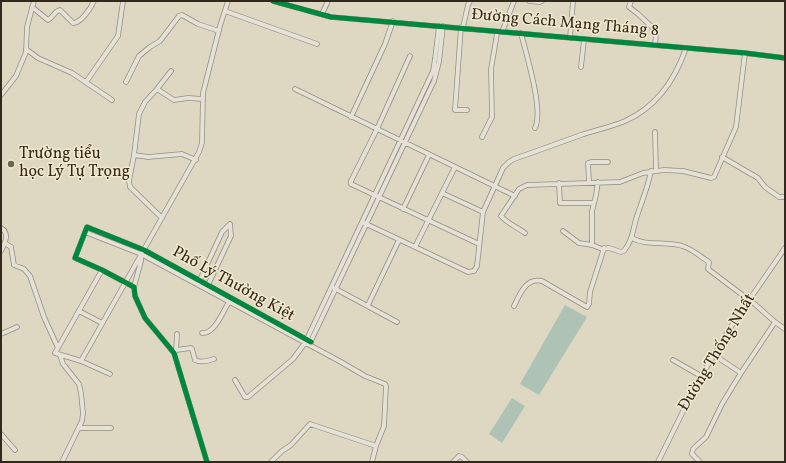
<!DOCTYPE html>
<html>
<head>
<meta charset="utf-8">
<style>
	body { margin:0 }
	#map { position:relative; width:786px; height:463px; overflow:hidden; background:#ded7c1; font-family:Vollkorn,serif }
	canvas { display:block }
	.frame { position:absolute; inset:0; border:2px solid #32281b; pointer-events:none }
</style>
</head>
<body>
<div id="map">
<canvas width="786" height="463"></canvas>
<div class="frame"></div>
</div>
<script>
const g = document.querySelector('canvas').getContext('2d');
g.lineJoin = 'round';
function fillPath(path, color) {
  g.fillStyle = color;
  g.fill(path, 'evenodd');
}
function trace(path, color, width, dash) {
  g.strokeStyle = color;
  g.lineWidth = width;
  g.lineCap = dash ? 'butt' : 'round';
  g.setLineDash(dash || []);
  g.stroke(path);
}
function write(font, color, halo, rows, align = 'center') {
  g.font = font + ' Vollkorn,serif';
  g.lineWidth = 3;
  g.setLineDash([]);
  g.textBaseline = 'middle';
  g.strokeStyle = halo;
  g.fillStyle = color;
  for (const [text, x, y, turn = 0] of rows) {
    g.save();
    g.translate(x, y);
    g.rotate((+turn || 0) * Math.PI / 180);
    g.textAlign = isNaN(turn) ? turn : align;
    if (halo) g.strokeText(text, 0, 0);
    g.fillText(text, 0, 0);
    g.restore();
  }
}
const water = new Path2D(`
	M565,305L587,317L539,395L520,384Z
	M512,398L525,406L502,443L489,434Z`);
const minor = new Path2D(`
	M273,1L331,17L745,53L785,58
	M529,1L540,2L542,1
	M631,1L629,7L638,14L653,28L656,35L655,45
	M32,7L48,20C53,18 54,11 60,10L73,23C81,23 91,8 94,1
	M225,11L317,44
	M322,14L328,1
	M461,27L455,110H467
	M463,27L468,5L470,1
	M502,32L514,1
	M521,33C526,54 544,110 535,128
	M570,38L573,1
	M26,49L38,58L72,73L112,100
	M410,56L377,129L351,181V184L479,244
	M581,67L584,40
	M86,82L118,36L123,1
	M126,82L139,56L150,47L160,41L179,16L182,15L198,24L219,31
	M157,89L174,100L188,98L203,99
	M295,89L515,196
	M1,95L16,76L26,52L27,27L34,1
	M351,117L385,44L393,21
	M655,132L656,170
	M482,137L492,117L491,69L496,40L497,32
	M134,155L148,157L182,154L196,160
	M722,157L758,178L765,187L779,197H785
	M589,182L588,163L592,162H608
	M559,183L560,203H593
	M442,193L483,212
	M403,209L429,155
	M162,218L130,187L129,181L134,155L139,114L145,102L157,89L171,71
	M362,222L468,272L474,271L477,266L483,212L503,168L509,162L514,159C537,151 559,143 581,135C596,130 611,127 625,121C657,107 675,80 686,48
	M1,228C10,233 5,243 1,251
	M563,231L579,243L592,245L602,249L609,248L621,252L624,251C634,237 632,231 637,216C642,201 648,187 651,171
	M85,232L141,254L341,362L365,376L385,384L386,386L384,426L376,446L372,462
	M525,233C517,227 508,224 501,216L519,189L527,185L620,182L643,173L664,170L683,171L711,178L714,177L736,127L745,53
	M632,238C647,247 668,240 685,247C693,250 701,257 709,262L708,269L749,300
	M5,243L11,247L14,265L24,269L30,276L44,317L58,348
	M592,245V211L596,195L598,182
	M415,247L455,167
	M102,270L55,353L81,361L110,374
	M199,282L222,232L230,224
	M134,287L141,261V254
	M207,287L231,236L230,224
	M334,288L397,322
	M749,299L775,322L785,329
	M368,305L399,240
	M514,306C520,294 526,277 542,281L587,307L589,304L590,292L604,248
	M79,311L102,323
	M202,333C215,334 223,311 229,302
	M1,334L17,327
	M310,343L434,81L439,62L443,26
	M176,350L191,348L192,349L195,360C200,363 208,361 214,359
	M176,351L177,334
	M60,355L63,364L79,384L81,393L83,413L82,421L62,462
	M714,355L741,373
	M673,360L701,376
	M81,361L199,152L202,143L203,93L220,26L228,1
	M235,380L245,397H248L293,359L305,343L433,71L435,59L439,26
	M79,428H111
	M1,434L15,450
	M207,462L174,353L145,318L135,296L134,287L102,270L75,258L87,227L144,250L311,342
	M271,462L282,451L291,445L310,424L376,446
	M453,462L459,456L462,457L467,462
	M658,462L697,383L732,325L785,248
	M700,462L692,454L693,449L706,437L722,404L741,373L775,322`);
const cycleway = new Path2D(`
	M273,1L331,17L745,53L785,58
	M207,462L174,353L145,318L135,296L134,287L102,270L75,258L87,227L144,250L311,342`);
const markers = [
	[11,164,4,"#6e6555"]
];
const streetNames = [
	["Đường Cách Mạng Tháng 8",565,24,5],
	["Phố Lý Thường Kiệt",233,285,29],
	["Đường Thống Nhất",718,353,-59]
];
const poiNames = [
	["Trường tiểu",19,155],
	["học Lý Tự Trọng",19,173]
];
fillPath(water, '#aec3b6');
trace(minor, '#938e80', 5.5);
trace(minor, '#e5e1d6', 4);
trace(cycleway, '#00873e', 5);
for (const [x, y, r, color] of markers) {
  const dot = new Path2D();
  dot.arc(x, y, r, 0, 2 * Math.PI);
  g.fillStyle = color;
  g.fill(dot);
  trace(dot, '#f2e9ce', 1.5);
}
write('16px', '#32281b', '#f2e9ce', streetNames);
write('16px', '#32281b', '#f2e9ce', poiNames, 'left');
</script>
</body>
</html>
